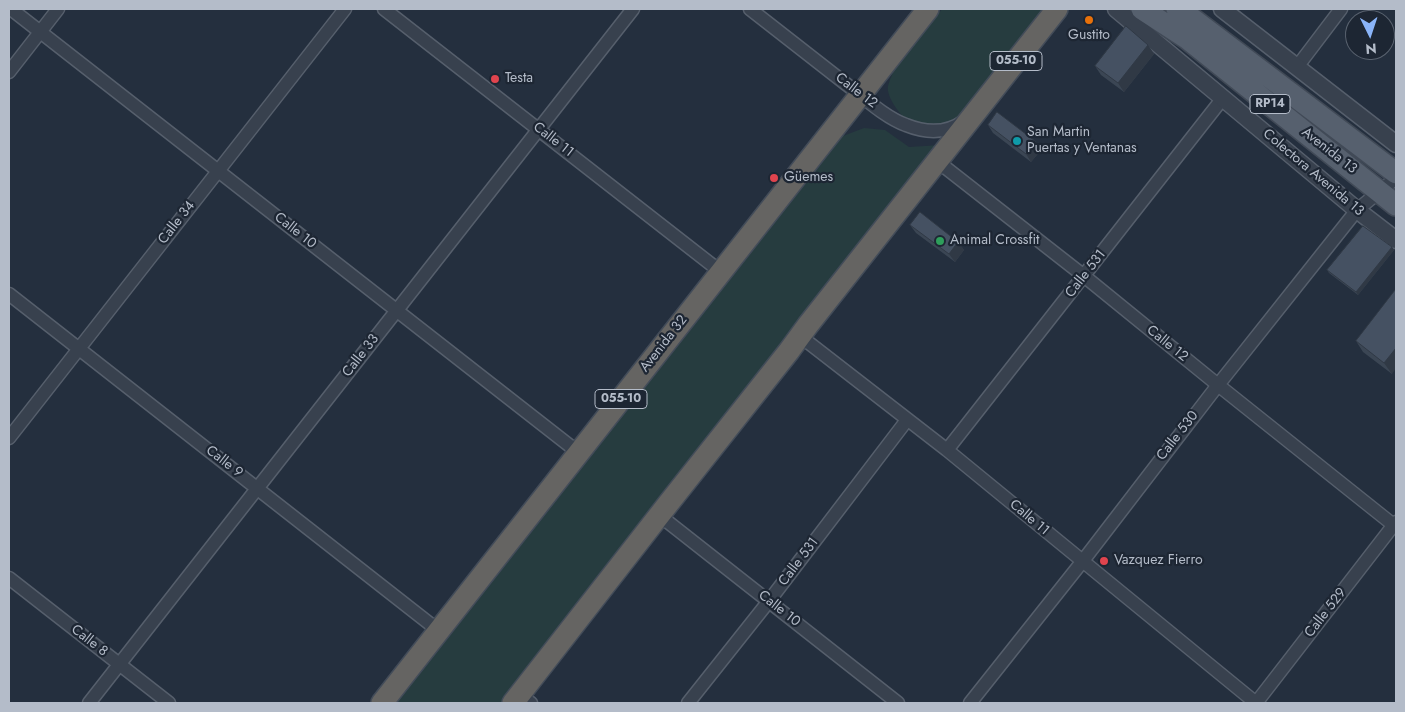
<!DOCTYPE html>
<html>
<head>
<meta charset="utf-8">
<style>
	body { margin:0 }
	#map { position:relative; width:1405px; height:712px; overflow:hidden; background:#242f3e; font-family:Jost,sans-serif }
	canvas { display:block }
	.frame { position:absolute; inset:0; border:10px solid #b4bcc9; pointer-events:none }
	.north { position:absolute; left:1345px; top:10px; width:50px; height:50px; box-sizing:border-box; background:#1d2633; border:1px solid #59626f; border-radius:50%; rotate:176deg; font-size:14px; font-weight:700; line-height:20px; text-align:center; color:#b4bcc9 }
	.north::after { content:''; display:block; margin:auto; width:18px; height:22px; background:#8ab4f8; clip-path:polygon(50% 0,100% 100%,50% 72%,0 100%) }
</style>
</head>
<body>
<div id="map">
<canvas width="1405" height="712"></canvas>
<div class="frame"></div>
<div class="north">N</div>
</div>
<script>
const g = document.querySelector('canvas').getContext('2d');
g.lineJoin = 'round';
function fillPath(path, color) {
  g.fillStyle = color;
  g.fill(path, 'evenodd');
}
function trace(path, color, width, dash) {
  g.strokeStyle = color;
  g.lineWidth = width;
  g.lineCap = dash ? 'butt' : 'round';
  g.setLineDash(dash || []);
  g.stroke(path);
}
function write(font, color, halo, rows, align = 'center') {
  g.font = font + ' Jost,sans-serif';
  g.lineWidth = 4.5;
  g.setLineDash([]);
  g.textBaseline = 'middle';
  g.strokeStyle = halo;
  g.fillStyle = color;
  for (const [text, x, y, turn = 0] of rows) {
    g.save();
    g.translate(x, y);
    g.rotate((+turn || 0) * Math.PI / 180);
    g.textAlign = isNaN(turn) ? turn : align;
    if (halo) g.strokeText(text, 0, 0);
    g.fillText(text, 0, 0);
    g.restore();
  }
}
const green = new Path2D(`
	M942,9H1046L958,124C946,124 930,127 918,126C906,124 890,103 888,91C887,85 891,78 893,72Z
	M864,128L885,130L909,147L941,145L506,703H397L843,136Z`);
const minor = new Path2D(`
	M11,9L579,453
	M384,9L721,272
	M750,9C782,34 814,59 846,84C863,97 886,118 906,125C926,133 946,134 964,121
	M1297,67L1341,9
	M9,72L58,9
	M937,161L1084,276L1218,385L1396,527
	M9,294L439,631
	M800,336L947,450L1256,703
	M9,438L345,9
	M947,450L1223,98
	M659,515L898,703
	M9,578L169,703
	M520,695L531,703
	M89,703L633,9
	M688,703L769,601L907,420
	M970,703L1082,562L1218,385L1357,210L1396,178
	M1256,703L1396,522`);
const tertiary = new Path2D(`
	M1116,9L1357,210L1396,240
	M1222,9L1396,144`);
const primary = new Path2D(`
	M1142,9L1188,39L1396,205
	M1177,9L1190,17L1396,173`);
const trunk = new Path2D(`
	M382,703L928,9
	M513,703L668,504L789,351L808,325L1057,9`);
const wall = new Path2D(`
	M1148,45L1154,54L1124,92L1101,75L1095,66Z
	M988,125L1035,141L1041,150L1031,162L993,133Z
	M910,225L958,242L964,250L955,262L916,233Z
	M1392,247L1394,250L1358,295L1329,273L1327,270Z
	M1396,289L1392,374L1363,352L1356,341Z`);
const shadedWall = new Path2D(`
	M1148,45L1154,54L1124,92L1118,83Z
	M1035,141L1041,150L1031,162L1026,154Z
	M958,242L964,250L955,262L949,254Z
	M1392,247L1394,250L1358,295L1356,292Z
	M1396,348V368L1392,374L1384,363Z`);
const building = new Path2D(`
	M1126,26L1148,45L1118,83L1095,66Z
	M997,112L1035,141L1026,154L988,125Z
	M920,212L958,242L949,254L910,225Z
	M1363,226L1392,247L1356,292L1327,270Z
	M1396,289V348L1384,363L1356,341Z`);
const markers = [
	[1089,20,5,"#e8710a"],
	[495,79,5,"#e0444e"],
	[1017,141,5,"#0f9aa8"],
	[774,178,5,"#e0444e"],
	[940,241,5,"#2e9e5b"],
	[1104,561,5,"#e0444e"]
];
const shields = [
	[1016,61,52],
	[1270,104,40],
	[621,399,52]
];
const shieldNames = [
	["055-10",1016,61],
	["RP14",1270,104],
	["055-10",621,399]
];
const poiNames = [
	["Gustito",1089,36,"center"],
	["Testa",505,79],
	["San Martin",1027,133],
	["Puertas y Ventanas",1027,149],
	["Güemes",784,178],
	["Animal Crossfit",950,241],
	["Vazquez Fierro",1114,561]
];
const streetNames = [
	["Calle 12",856,91,37],
	["Calle 11",553,140,38],
	["Avenida 13",1329,151,38],
	["Colectora Avenida 13",1313,173,40],
	["Calle 34",177,223,-52],
	["Calle 10",295,231,38],
	["Calle 531",1086,274,-52],
	["Avenida 32",664,344,-52],
	["Calle 12",1167,344,39],
	["Calle 33",361,356,-52],
	["Calle 530",1178,436,-52],
	["Calle 9",224,462,38],
	["Calle 11",1029,518,40],
	["Calle 531",799,562,-53],
	["Calle 10",779,609,38],
	["Calle 529",1326,613,-52],
	["Calle 8",89,641,38]
];
fillPath(green, '#263c3f');
trace(minor, '#565f6c', 15);
trace(tertiary, '#565f6c', 19);
trace(primary, '#414a57', 24);
trace(trunk, '#434c59', 24);
trace(minor, '#38414e', 12);
trace(tertiary, '#38414e', 16);
trace(primary, '#56606e', 21);
trace(trunk, '#656462', 21);
fillPath(wall, '#3b4654');
fillPath(shadedWall, '#303945');
fillPath(building, '#455162');
trace(building, '#303945', 1);
for (const [x, y, r, color] of markers) {
  const dot = new Path2D();
  dot.arc(x, y, r, 0, 2 * Math.PI);
  g.fillStyle = color;
  g.fill(dot);
  trace(dot, '#1d2633', 2);
}
for (const [x, y, w] of shields) {
  const box = new Path2D();
  box.roundRect(x - w / 2, y - 9.5, w, 19, 4);
  g.fillStyle = '#1d2633';
  g.fill(box);
  trace(box, '#b4bcc9', 1);
}
write('bold 12px', '#b4bcc9', null, shieldNames);
write('14px', '#b4bcc9', '#1d2633', poiNames, 'left');
write('14px', '#b4bcc9', '#1d2633', streetNames);
</script>
</body>
</html>
